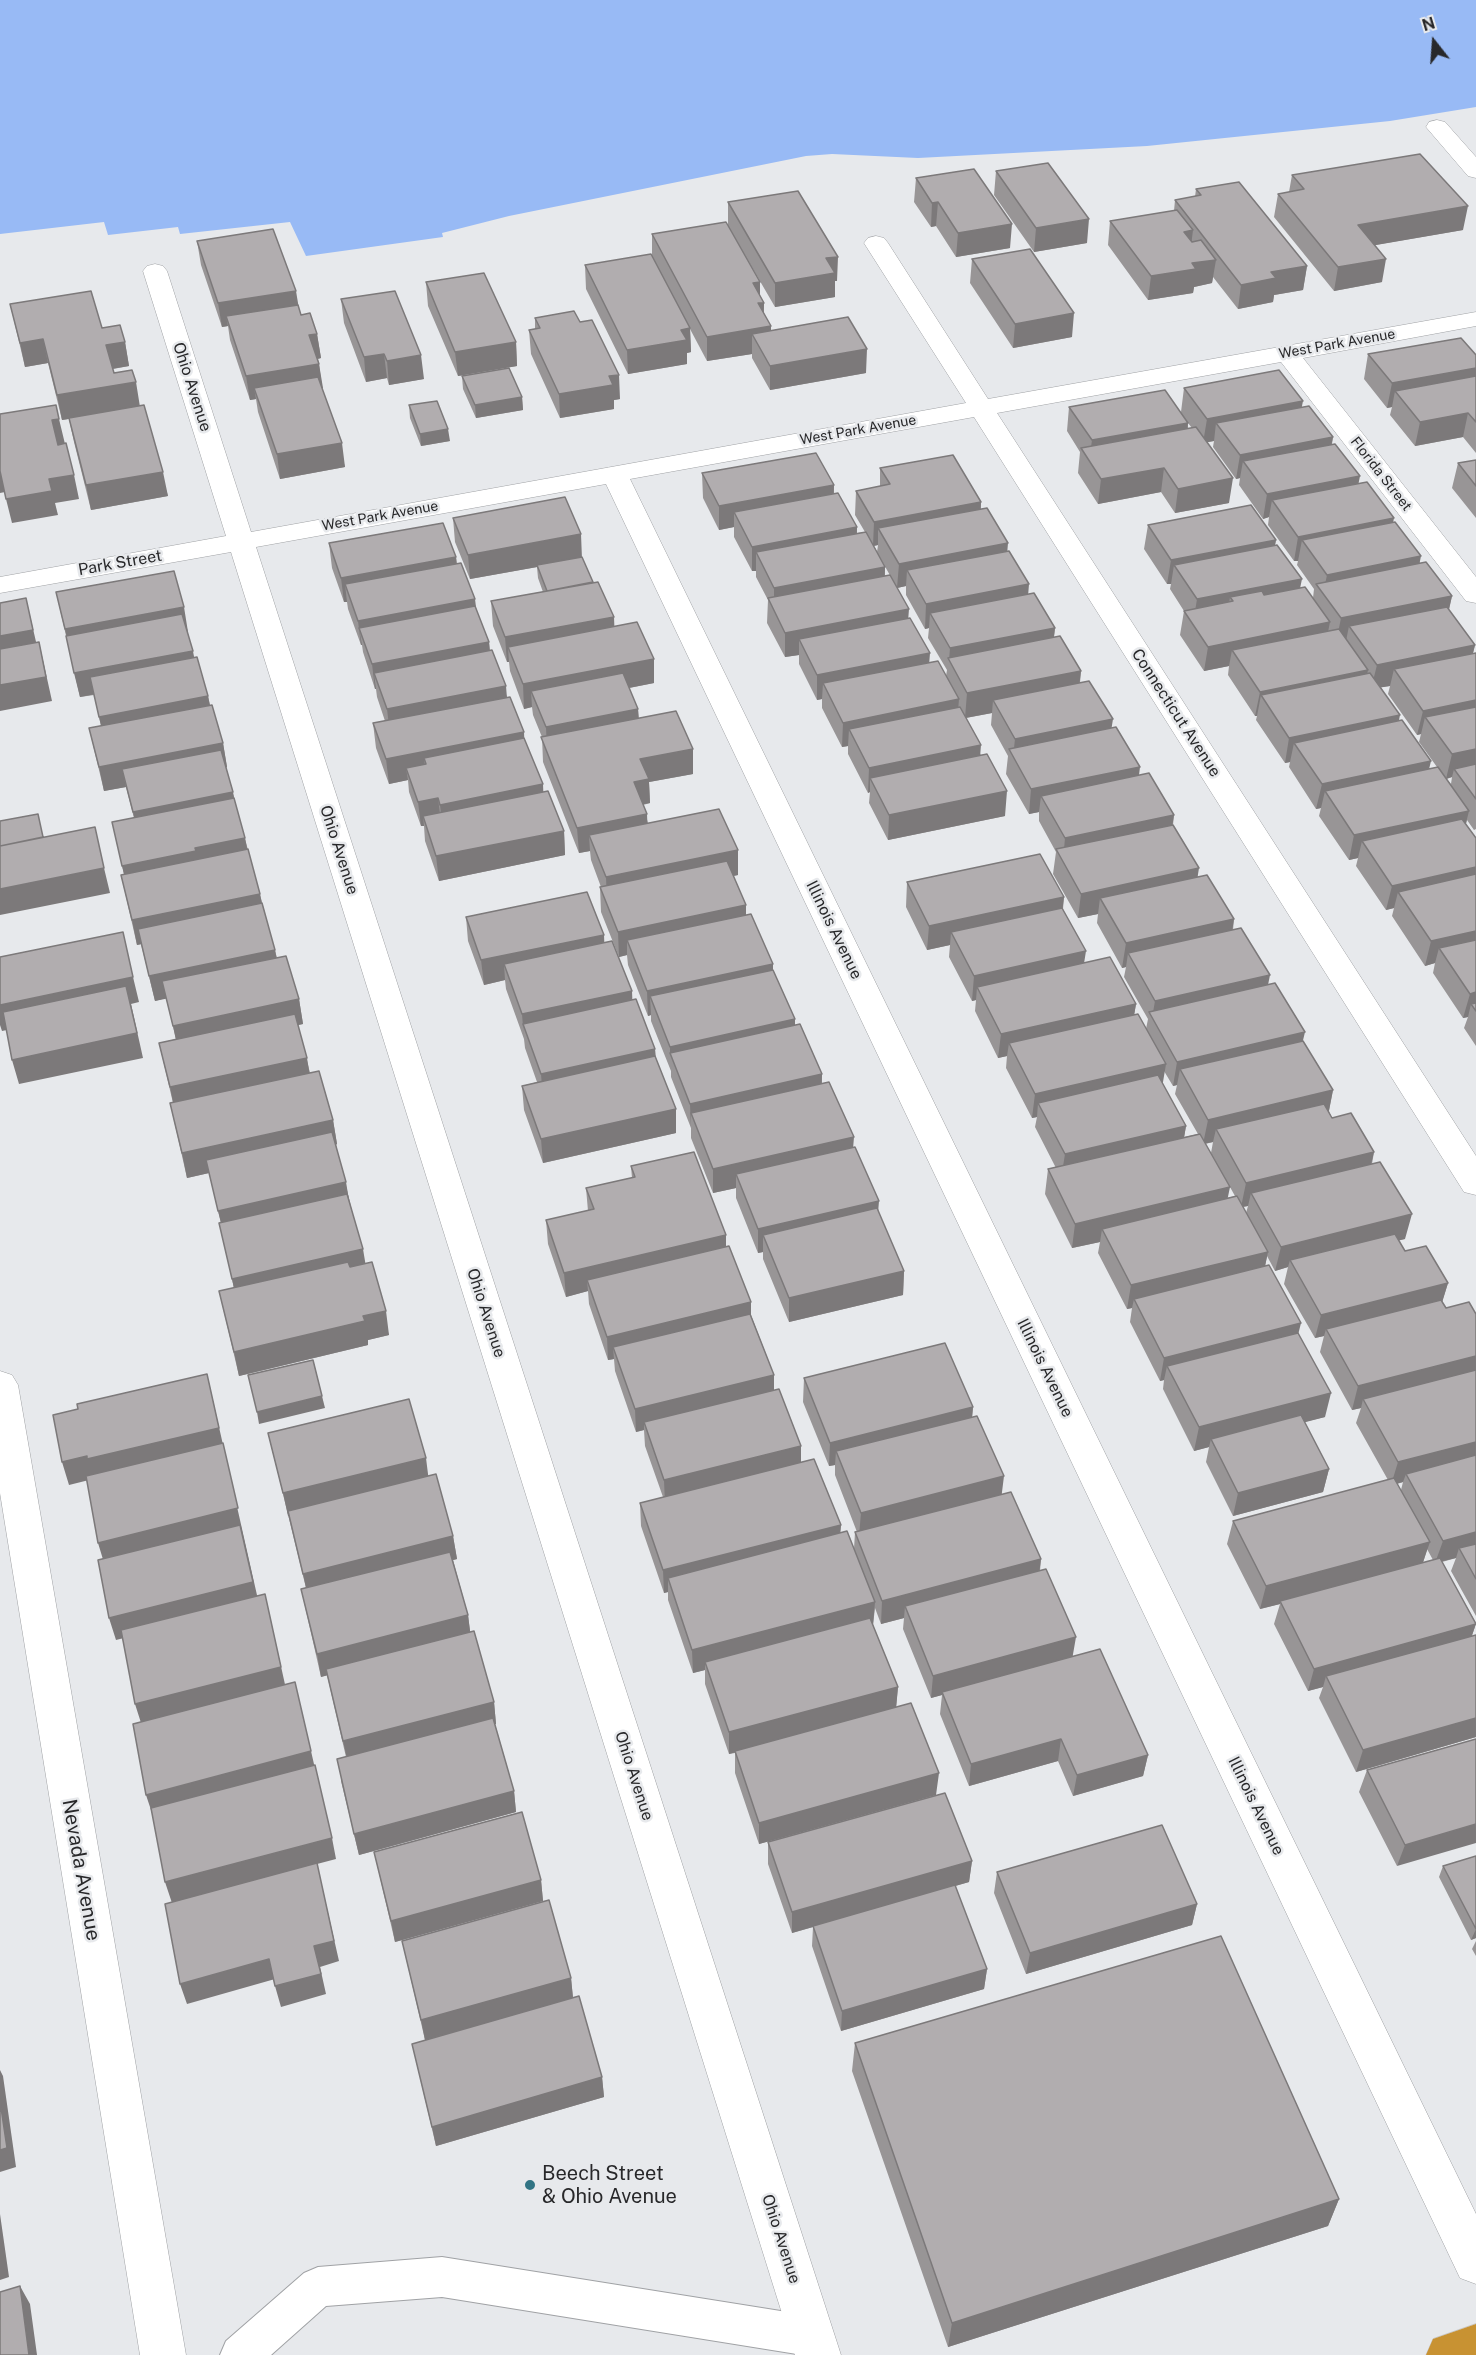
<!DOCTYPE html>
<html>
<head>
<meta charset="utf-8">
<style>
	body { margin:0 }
	#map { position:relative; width:1476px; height:2355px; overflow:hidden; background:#e7e9ec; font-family:"Public Sans",sans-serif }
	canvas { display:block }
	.north { position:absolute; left:1404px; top:12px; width:60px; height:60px; -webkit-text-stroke:4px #e7e9ec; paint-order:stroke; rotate:343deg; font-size:16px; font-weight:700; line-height:24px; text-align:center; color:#28282a }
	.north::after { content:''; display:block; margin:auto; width:21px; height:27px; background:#28282a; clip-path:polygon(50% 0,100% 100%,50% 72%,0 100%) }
</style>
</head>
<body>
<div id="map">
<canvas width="1476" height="2355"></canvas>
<div class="north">N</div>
</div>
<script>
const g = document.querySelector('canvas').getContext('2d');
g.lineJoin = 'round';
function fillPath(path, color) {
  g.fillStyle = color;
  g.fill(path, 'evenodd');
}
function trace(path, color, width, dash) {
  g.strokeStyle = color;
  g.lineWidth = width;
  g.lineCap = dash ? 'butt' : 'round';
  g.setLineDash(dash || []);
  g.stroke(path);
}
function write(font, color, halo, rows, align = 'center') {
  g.font = font + ' "Public Sans",sans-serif';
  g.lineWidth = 5;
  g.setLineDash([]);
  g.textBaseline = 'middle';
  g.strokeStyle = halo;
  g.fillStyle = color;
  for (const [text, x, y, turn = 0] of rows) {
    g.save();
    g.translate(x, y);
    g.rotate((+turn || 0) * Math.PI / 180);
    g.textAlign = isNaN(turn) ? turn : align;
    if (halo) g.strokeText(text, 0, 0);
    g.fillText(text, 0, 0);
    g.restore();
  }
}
const water = new Path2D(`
	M0,0H1476V107L1390,121L1147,146L918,158L832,154L806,156L509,216L442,233L443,237L306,256L290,222L180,234L178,227L108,235L104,222L0,234Z`);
const lane = new Path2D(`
	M442,2257L812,2316L826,2322L832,2336L826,2350L815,2355H803L442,2297L326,2306L271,2355H220L226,2341L304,2273L318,2267Z`);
const street = new Path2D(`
	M1437,120L1445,122L1476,157V178L1468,176L1426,127L1429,122Z
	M876,236L884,238L888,243L988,399L1476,312V326L1303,358L1476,577V603L1466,601L1281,362L997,413L1476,1156V1195L1464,1192L974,417L630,479L1476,2214V2284L1460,2278L606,484L256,547L841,2355H795L231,552L0,593V577L226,536L143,271L147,266L155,264L163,266L167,271L251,532L966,403L864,243L868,238Z
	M0,1371L12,1375L18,1385L186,2355H140L0,1493Z`);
const highway = new Path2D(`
	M1476,2324V2355H1426L1433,2339Z`);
const wall = new Path2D(`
	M996,171L1087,243L1034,252L994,195Z
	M1292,175L1463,230L1375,245L1382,282L1334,291L1274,217L1278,194L1289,192Z
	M916,178L1010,248L956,257L936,226L931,227L914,202Z
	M1196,189L1307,266L1303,290L1274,295L1273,302L1238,309L1213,277L1212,283L1194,287L1193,293L1148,300L1108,245L1110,221L1174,211L1175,200L1195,197Z
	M728,202L837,281H835V297L775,307L728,226Z
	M652,234L760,282V296L764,303V313L771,330L866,373L770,390L752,358V354L707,361L690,329L691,352L687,353V364L628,374L586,289L585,265L652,257Z
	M197,241L298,306L301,315L317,334L321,358L318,359L319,364L322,388L345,467L280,479L258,412L256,399L250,400L230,340L228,326L222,327L201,265Z
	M972,259L1072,337L1013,348L970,283Z
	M426,282L516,342L517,366L458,376L428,306Z
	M341,299L424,379L389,385L387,378L366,382L344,323Z
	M10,304L102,328L125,342L129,366L113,369L114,373L140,406L168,496L91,510L74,442L69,419L62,420L48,363L25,367Z
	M535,318L620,399L614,400V409L560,418L531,354L529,330L535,329Z
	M1368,354L1476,355V453L1463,437L1415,446L1390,415L1392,407L1387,408L1364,379Z
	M462,376L522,397L523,410L476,418L463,389Z
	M1184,388L1302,407L1333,437L1332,444L1359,484L1393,522L1420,563L1452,596L1449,610L1475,645L1473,653H1476V829L1474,830L1467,820L1466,824L1476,838V1046L1464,1028L1468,1017L1463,1018L1433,973L1435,963L1425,966L1392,916L1394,908L1386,910L1356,866L1358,858L1349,860L1319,816L1321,808L1316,809L1289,767L1290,762L1285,763L1256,720L1257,716H1255L1228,675L1229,666L1204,671L1180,635L1184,611L1170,589L1171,584H1167L1144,549L1148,525L1276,540L1275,545L1300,588L1313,598L1314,589L1297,565L1298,561H1294L1268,525L1269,517L1263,519L1239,485L1240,478L1236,479L1213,447L1214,441L1207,442L1229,503L1175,513L1161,492L1098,504L1078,473L1080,452L1067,431L1069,407L1181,412ZM1188,423L1192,428L1188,429ZM1390,686L1388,694L1417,735L1421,734L1419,742L1437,767L1429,769L1399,721L1381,687ZM1452,777L1451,784L1446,779Z
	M409,405L450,441L421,446L410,418Z
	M1476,460V518L1452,488L1458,463Z
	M880,468L981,502V509L1007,551L1028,594L1055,628L1054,637L1081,671L1080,683L1111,728L1139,776L1174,815L1173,825L1198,877L1234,919L1233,930L1333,1090L1329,1111L1332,1118L1374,1152L1372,1164L1405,1239L1398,1240L1405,1251L1448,1283L1442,1302L1446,1308L1476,1314V1616L1451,1571L1456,1558L1442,1562L1476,1623L1472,1636L1476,1635V1737L1356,1772L1319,1698L1323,1687L1308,1691L1274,1624L1280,1604L1260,1609L1227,1544L1233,1521L1388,1480L1356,1423L1361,1408L1352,1410L1320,1352L1324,1336L1315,1338L1284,1284L1288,1267L1275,1271L1267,1256L1265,1266L1298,1333L1325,1417L1304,1422L1329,1469L1323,1492L1233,1516L1206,1462L1209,1447L1194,1451L1163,1389L1164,1380L1160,1381L1130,1322L1132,1308L1127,1309L1098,1253L1100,1242L1072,1248L1045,1194L1048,1169L1056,1168L1035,1127L1037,1117L1032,1118L1006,1068L1007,1056L998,1058L975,1011L976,1000L972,1001L949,957L950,945L927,950L906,907L907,882L1064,897L1063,909L1084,963L1136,1004L1134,1015L1146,1029L1148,1019L1124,977L1126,967L1122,968L1097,923L1098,914L1078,918L1053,874L1056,852L1039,821V812L1029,814L1006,774L1008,756L991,725L992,713L966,718L1005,816L888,840L869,803L870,792L868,793L848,754V746L842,747L822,708V699L817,700L799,664V655L785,657L767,623L768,600L756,577V571H752L734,537V527L719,530L703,498L702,473L834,485V494L857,527V533L865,532L855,515L856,491L880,486ZM878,545L877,552L897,588L906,586V595L925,629L929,628L928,638L947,670L946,676L929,662L908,618L885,576V567L874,546ZM1164,1071L1173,1086L1177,1085L1175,1094L1198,1134L1184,1137L1186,1126L1162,1083ZM1213,1142L1211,1153L1235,1196L1227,1198L1205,1144ZM1248,1206L1246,1213L1243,1207ZM1403,1482L1401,1490L1397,1484ZM1427,1549L1433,1560L1423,1563Z
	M453,518L582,558L614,627L654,659V683L629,688L638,709L639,718L693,774L649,782L650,803L643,805L648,823L738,875L733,876L746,905V915L773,964V970L795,1019V1025L822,1074V1084L853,1147L878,1211L904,1271L903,1295L789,1322L763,1259V1252L758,1253L736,1198V1188L713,1193L691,1138V1128L671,1077V1071L651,1021V1015L648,1016L628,965L627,955L619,957L601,912L600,887H601L591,860L590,851L579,853L543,762L542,737L533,715L532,707L524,709L510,671L509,662H507L493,626L491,601L543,592L538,578L537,567L470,579L455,542Z
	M329,543L456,557L457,564L489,642L490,651L507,697L524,738L543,792L564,831L565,855L439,881L425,841L424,826H421L409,792L408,780L389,784L376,748L373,723L385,721L377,697L376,689H375L363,652L362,645H361L348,609L347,602H344L332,568Z
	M56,592L188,632H187L194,658L208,696L210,705L223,743L227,767L226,768L277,958L299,999L303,1024L298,1025L310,1073L333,1120L337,1144L336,1145L365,1264L389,1335L368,1340V1345L239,1376L219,1291L234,1288L219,1223H221L209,1173L187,1178L170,1103H173L159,1043L176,1039L166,998L155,1001L141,944L137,945L121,875L124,874L112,822L134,818L126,787L104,791L89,728L101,726L94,695L80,697Z
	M466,917L604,943L655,1049L656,1058L676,1109V1133L543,1163L524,1110L522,1086L537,1082L525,1048L524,1039L506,989L505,980L484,985L468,941Z
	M631,1166L726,1247L751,1302V1315L774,1375V1390L801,1446V1462L841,1525L840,1533L854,1549L855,1532H857L835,1475V1465L829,1466L803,1402L804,1378L973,1407L972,1417L1002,1495L1041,1559L1040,1571L1073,1657L1148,1755L1143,1776L1073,1796L1058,1761L969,1786L940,1714L942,1695L931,1698L903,1629L904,1618L881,1624L875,1608L873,1625L898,1687L896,1707L936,1795L759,1844L735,1773V1753L729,1754L705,1684V1670L693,1673L668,1600V1592L664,1593L641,1526L640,1503L663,1497L645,1446L644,1430L636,1432L615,1371L614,1359L608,1360L589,1304L588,1291L566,1297L548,1244L546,1220L588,1211L586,1188L632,1178Z
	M268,1433L428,1476L453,1536L457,1559L453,1560L468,1615L470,1632L494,1702L496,1724H495L514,1791L516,1812L359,1855L341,1781L346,1757L327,1675L321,1677L301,1589L306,1588Z
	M1476,1739L1397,1866L1359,1792L1367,1770Z
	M768,1842L972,1861L969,1882L955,1886L987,1969L984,1989L841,2031L812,1946L813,1927L792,1933L768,1864Z
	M374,1852L541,1880L543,1901L395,1942Z
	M1476,1856V1938L1471,1940L1439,1877L1443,1866Z
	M997,1872L1197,1904L1192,1925L1026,1974L994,1893Z
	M402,1941L571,1978L573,1998L425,2040Z
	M1476,1941V1956L1472,1949Z
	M855,2043L1339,2199L1328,2226L948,2347L852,2071Z
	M412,2044L602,2077L604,2097L436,2146Z`);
const shadedWall = new Path2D(`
	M938,202L936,226L931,227L932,203Z
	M1468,206L1463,230L1353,249L1358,225Z
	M1089,219L1087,243L1034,252L1036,228Z
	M1012,224L1010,248L956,257L958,233Z
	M1193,230L1190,254L1184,232Z
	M838,257L837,281H835V297L775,307V283L826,258Z
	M1386,259L1382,282L1334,291L1338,267Z
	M1216,260L1212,283L1194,287L1193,293L1148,300L1151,276L1192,263Z
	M1307,266L1303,290L1274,295L1273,302L1238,309L1241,285L1271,272Z
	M760,282V303H764L763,327L753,283Z
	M296,291L300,315L226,316L228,326L222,327L218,303Z
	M1074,313L1072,337L1013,348L1015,324Z
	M771,326V350L752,334V354L707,361V337Z
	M690,328L691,352L687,353V364L628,374L627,350L681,330Z
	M317,334L321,358L312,360L309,335Z
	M43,339L48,363L25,367L20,343Z
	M125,342L129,366L111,369L106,345Z
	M516,342L517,366L458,376L455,352Z
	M867,349L866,373L770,390V366Z
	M384,354L387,378L366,382L364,357Z
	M421,355L424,379L389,385L387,361Z
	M319,364L323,388L258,399L254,388L256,399L250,400L246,376Z
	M1476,368V391H1395L1392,407L1387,408L1392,383Z
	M619,375L620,399L614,400V409L560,418L559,394L609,376Z
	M136,382L140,407L62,420L57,395Z
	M522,397L523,410L476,418L475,405Z
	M1303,401L1298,426L1216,423L1214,441L1203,443L1207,419Z
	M1468,413L1463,437L1415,446L1420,422Z
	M59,419L65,444L57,445L52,420Z
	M1188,423L1185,447L1089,462L1092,440Z
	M448,429L450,441L421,446L420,434Z
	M1333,437L1328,462L1243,461L1240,478L1236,479L1240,455Z
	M342,443L345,467L280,479L277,454Z
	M1164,468L1161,492L1098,504L1101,479Z
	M0,471L5,492L0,493Z
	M163,472L168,496L91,510L86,485Z
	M74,475L79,499L55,503L58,515L12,523L6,499L49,479Z
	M1360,476L1355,501L1272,500L1269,517L1263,519L1267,494Z
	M1233,478L1229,503L1175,513L1178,489Z
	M834,485L833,509L734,512V527L719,530V506Z
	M981,502L979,526L878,528V545L873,546L874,522Z
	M1394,518L1389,543L1302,540L1298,561H1294L1298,537Z
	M857,527L856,552H756V571H752V547Z
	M581,534L582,559L470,579L468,555Z
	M1276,540L1271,564L1174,565L1171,584H1167L1171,560Z
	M1008,543L1006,567L907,570L906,586L897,588L899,564Z
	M1421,556L1416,581L1323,594L1327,575Z
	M456,557L458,581L345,584L347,602H344L341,578Z
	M885,567L884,592L774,611V588Z
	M1302,579L1297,603L1233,601L1230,597L1227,617L1193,624L1197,599Z
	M1029,584L1027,609L930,613L929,628L925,629L926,604Z
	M1452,596L1446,621L1349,626L1346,641L1336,643L1341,618Z
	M26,598L39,655L0,662V636Z
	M475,599L478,623L359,628L362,645H361L358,621Z
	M184,607L188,632L70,653L65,629Z
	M909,609L907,634L799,639V655L785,657V633Z
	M614,617L615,642L508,647L509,662H507L505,637Z
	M1330,622L1325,647L1232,650L1229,666L1204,671L1208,647Z
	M1055,628L1052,652L949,661L950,648Z
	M39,642L52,701L0,711V685Z
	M489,642L491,667L374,673L376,689H375L372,664Z
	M1475,645L1469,669H1394L1390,686L1371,689L1377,665Z
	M193,651L197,675L80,697L74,673Z
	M930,653L928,678L823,683L822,699L817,700V675Z
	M654,659V683L537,706L531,691L532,707L524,709L523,684Z
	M1368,670L1363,694L1261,695L1257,716H1255L1260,692Z
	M1081,671L1078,695L993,700L992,713L965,718L967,693Z
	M506,686L508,711L390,734L387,709Z
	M208,696L213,721L105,742L99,717Z
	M959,699L957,724L849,729L848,746L842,747L843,723Z
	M1476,700V723L1425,717L1421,734L1417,735L1423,711Z
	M638,709L639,733L547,751L546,727Z
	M1400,715L1395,740L1294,743L1290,762L1285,763L1289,738Z
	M1113,719L1109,744L1013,757L1015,739Z
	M524,732L525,757L426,764L424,758L426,777L406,768L408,780L389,784L386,759Z
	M223,743L227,767L127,787L122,769L126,787L104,791L99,767Z
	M981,745L979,770L870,778V792L868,793L869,768Z
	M693,749V774L649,782L650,803L634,806V782L640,759Z
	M1476,749V772L1454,769L1452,777L1446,779L1452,754Z
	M1431,761L1425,786L1325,791L1321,808L1316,809L1322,784Z
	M1140,767L1137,791L1041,796L1039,812L1029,814L1031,789Z
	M543,784L544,809L443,830L440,805Z
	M1007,791L1005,816L888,840L889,815Z
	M233,792L238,817L138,837L133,812Z
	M438,798L441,822L423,816L424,826H421L418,802Z
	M1469,811L1463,835L1362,841L1358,858L1349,860L1354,835Z
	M647,814L648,839L589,835L590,851L579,853L577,828Z
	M1174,815L1170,840L1063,861L1065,838Z
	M564,831L565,855L439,881L436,856Z
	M245,838L250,863L128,891L122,866L195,848Z
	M738,850V875L607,902L606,877Z
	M1476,867V890L1398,892L1394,908L1386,910L1392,886Z
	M104,868L110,893L0,915V889Z
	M1199,868L1195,893L1100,898L1098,914L1078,918L1081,894Z
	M260,894L265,919L137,945L132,920Z
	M1064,897L1061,921L951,932L950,945L927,950L929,926Z
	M746,905V930L627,940V955L619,957L618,932Z
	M1234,919L1230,944L1128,953L1126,967L1122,968L1126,943Z
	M1476,931V954L1439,948L1435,963L1425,966L1431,941Z
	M604,935L605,959L504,964L505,980L484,985L481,960Z
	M275,950L280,975L155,1001L149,976Z
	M1086,951L1082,976L977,987L976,1000L972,1001L974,976Z
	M773,964V988L650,996L651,1015L648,1016L647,991Z
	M1270,975L1265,1000L1152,1018L1155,1001Z
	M133,977L139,1002L131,1004L143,1058L19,1084L12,1060L131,1004L2,1031L0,1025V1005Z
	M632,991L633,1015L523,1024L524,1039L522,1014Z
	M1476,992V1011L1471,1004L1468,1017L1463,1018L1470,994Z
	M299,999L303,1024L178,1050L173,1026Z
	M1136,1004L1132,1028L1009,1043L1007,1056L998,1058L1001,1034Z
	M795,1019V1044L670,1053V1047Z
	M1305,1032L1299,1057L1180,1069L1177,1085L1173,1086L1177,1062Z
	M655,1049L656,1074L543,1099L541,1074Z
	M307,1058L311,1082L175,1112L170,1087Z
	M1166,1064L1162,1088L1038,1103L1037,1117L1032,1118L1035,1094Z
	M822,1074L821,1099L691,1113V1128L690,1104Z
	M1333,1090L1328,1115L1216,1129L1213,1142L1203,1144L1208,1120Z
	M676,1109V1133L543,1163L541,1139Z
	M333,1120L337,1144L187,1178L182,1153Z
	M1186,1126L1182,1150L1061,1179L1065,1154Z
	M854,1137L852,1161L736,1174V1188L713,1193V1169Z
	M1374,1152L1368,1177L1251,1193L1248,1206L1241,1207L1246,1183Z
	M346,1182L350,1206L224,1235L218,1211Z
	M1230,1187L1225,1211L1102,1229L1100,1242L1072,1248L1075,1224Z
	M879,1201L877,1225L763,1235V1252L758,1253V1229Z
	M1412,1214L1405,1239L1294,1266L1290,1260L1288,1267L1275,1271L1281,1247Z
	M726,1235V1259L587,1280L588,1291L566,1297L564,1273Z
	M363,1249L367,1273L237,1303L232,1279Z
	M1268,1252L1263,1276L1134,1299L1132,1308L1127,1309L1131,1285Z
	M904,1271L903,1295L789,1322V1298Z
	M1448,1283L1441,1306L1326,1329L1324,1336L1315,1338L1321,1315Z
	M751,1302V1326L613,1347L614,1359L608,1360L607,1337Z
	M386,1311L389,1335L368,1340V1345L239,1376L234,1352L363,1316Z
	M1301,1323L1295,1347L1167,1366L1164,1380L1160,1381L1164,1358Z
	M1476,1356V1378L1363,1399L1361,1408L1352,1410L1358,1386Z
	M207,1374L259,1604L116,1640L109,1618L105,1566L98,1543L93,1479L69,1485L62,1462Z
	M774,1375V1398L644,1422V1430L636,1432L635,1409Z
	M1331,1393L1325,1417L1214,1446L1211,1439L1209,1447L1194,1451L1199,1427Z
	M322,1396L325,1408L259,1424L257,1412Z
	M973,1407L971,1430L836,1451L835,1465L829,1466L830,1443Z
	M1476,1442V1463L1406,1474L1403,1482L1391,1485L1398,1462Z
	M801,1446V1469L665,1504L664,1480Z
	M426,1458L429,1482L288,1516L283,1493Z
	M1329,1469L1323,1492L1233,1516L1238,1493Z
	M1004,1476L1001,1500L859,1536L861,1513Z
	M841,1525L839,1548L668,1578V1592L664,1593L663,1570Z
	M1476,1532V1552L1459,1548L1456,1558L1435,1563L1443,1541Z
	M453,1536L457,1559L308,1597L303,1574Z
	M1430,1542L1422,1565L1280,1601V1604L1260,1609L1266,1586Z
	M1041,1559L1038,1582L905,1606L904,1618L881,1624L882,1601Z
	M265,1594L286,1689L142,1726L135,1704Z
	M875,1602L873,1625L705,1662V1670L693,1673L692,1650Z
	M468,1615L471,1638L321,1677L317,1654Z
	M1476,1624L1468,1646L1326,1676L1323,1687L1308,1691L1314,1669Z
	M1076,1637L1072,1660L942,1692V1695L931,1698L933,1676Z
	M898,1687L896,1709L729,1754V1732Z
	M494,1702L496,1724L348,1763L343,1741Z
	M1476,1718V1737L1356,1772L1363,1750Z
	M1061,1739L1058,1761L969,1786L971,1764Z
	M311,1751L316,1773L153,1816L146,1795Z
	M1148,1755L1143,1776L1073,1796L1077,1775Z
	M939,1773L936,1795L759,1844V1823Z
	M514,1791L516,1812L359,1855L354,1834Z
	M1476,1824V1843L1397,1866L1405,1845Z
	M332,1838L336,1859L317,1864L339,1961L320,1967L326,1994L281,2007L275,1986L321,1974L172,1903L165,1882Z
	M972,1861L969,1882L792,1933V1912Z
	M541,1880L543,1901L395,1942L391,1921Z
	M1197,1904L1192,1925L1026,1974L1030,1953Z
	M1476,1929V1938L1471,1940Z
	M269,1959L275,1979L187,2004L180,1984Z
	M987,1969L984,1989L841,2031L842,2011Z
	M571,1978L573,1998L425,2040L421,2020Z
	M0,2070L3,2076L16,2167L0,2172Z
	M602,2077L604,2097L436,2146L432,2127Z
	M1339,2199L1328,2226L948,2347L952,2323Z
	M0,2214L9,2277L0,2280Z
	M20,2286L30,2304L37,2355H29Z`);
const building = new Path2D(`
	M1420,154L1468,206L1358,225L1386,259L1338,267L1278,194L1304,189L1292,175Z
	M1048,163L1089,219L1036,228L996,171Z
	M974,169L1012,224L958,233L938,202L932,203L916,178Z
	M1239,182L1307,266L1271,272L1276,278L1241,285L1175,200L1201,195L1196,189Z
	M798,191L838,257L826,258L835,273L775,283L728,202Z
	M1177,210L1193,230L1184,232L1192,242L1201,240L1216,260L1192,263L1196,269L1151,276L1110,221Z
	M726,222L760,282L753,283L764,303H758L771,326L707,337L652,234Z
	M273,229L296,291L218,303L197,241Z
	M1030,249L1074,313L1015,324L972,259Z
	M651,254L690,328L681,330L687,340L627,350L585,265Z
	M484,273L516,342L455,352L426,282Z
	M91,291L102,328L120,325L125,342L106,345L114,373L132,370L136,382L57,395L43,339L20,343L10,304Z
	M395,291L421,355L387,361L384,354L364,357L341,299Z
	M298,305L301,315L310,313L317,334L309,335L319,364L246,376L226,316Z
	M574,311L580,322L592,320L619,375L609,376L613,385L559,394L529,330L540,328L535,318Z
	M848,317L867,349L770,366L752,334Z
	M1461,338L1476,355V368L1392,383L1368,354Z
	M509,368L522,397L475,405L462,376Z
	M1279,370L1303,401L1207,419L1184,388Z
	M1476,376V422L1468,413L1420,422L1395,391Z
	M318,377L342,443L277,454L254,388Z
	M1165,390L1188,423L1092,440L1069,407Z
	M437,401L448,429L420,434L409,405Z
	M56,405L59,419L52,420L58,445L66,443L74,475L49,479L52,491L6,499L0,471V414Z
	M144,405L163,472L86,485L69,418Z
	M1309,406L1333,437L1240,455L1216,423Z
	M1196,427L1233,478L1178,489L1164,468L1101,479L1081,448Z
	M1335,444L1360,476L1267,494L1243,461Z
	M816,453L834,485L719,506L702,473Z
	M953,455L981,502L874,522L856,491L890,484L880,468Z
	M1476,460V486L1458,463Z
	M1367,482L1394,518L1298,537L1272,500Z
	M838,493L857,527L752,547L734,512Z
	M565,497L581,534L468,555L453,518Z
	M1251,505L1276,540L1171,560L1148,525Z
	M987,508L1008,543L899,564L878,528Z
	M1395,522L1421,556L1327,575L1302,540Z
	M443,523L456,557L341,578L329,543Z
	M866,532L885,567L774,588L756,552Z
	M1277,545L1302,579L1197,599L1174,565Z
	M1009,551L1029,584L926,604L907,570Z
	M582,557L593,582L547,591L537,565Z
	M1426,562L1452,596L1341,618L1316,584Z
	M461,563L475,599L358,621L345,584Z
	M174,571L184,607L65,629L56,592Z
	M890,575L909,609L785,633L768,598Z
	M598,582L614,617L505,637L491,601Z
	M1305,587L1330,622L1208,647L1184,611L1233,601L1230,597L1262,591L1264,595Z
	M1034,593L1055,628L950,648L930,613Z
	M26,598L33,630L0,636V603Z
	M475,606L489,642L372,664L359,628Z
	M1447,607L1475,645L1377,665L1349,626Z
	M182,614L193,651L74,673L66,636Z
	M910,618L930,653L817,675L799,639Z
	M637,622L654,659L523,684L508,647Z
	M1339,629L1368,670L1260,692L1232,650Z
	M1060,636L1081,671L967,693L948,658Z
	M39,642L46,677L0,685V649Z
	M492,650L506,686L387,709L374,673Z
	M1476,653V700L1423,711L1394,669Z
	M197,657L208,696L99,717L90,677Z
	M938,661L959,699L843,723L823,683Z
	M623,673L638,709L546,727L531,691Z
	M1370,673L1400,715L1289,738L1261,695Z
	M1089,681L1113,719L1015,739L993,700Z
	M510,697L524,732L386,759L373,723Z
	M212,705L223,743L99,767L89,728Z
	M960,707L981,745L869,768L849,729Z
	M1476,707V749L1452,754L1425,717Z
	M676,711L693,749L640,759L649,779L634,782L647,814L577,828L541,737Z
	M1402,720L1431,761L1322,784L1294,743Z
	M1116,727L1140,767L1031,789L1009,749Z
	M524,738L543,784L440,805L438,798L418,802L406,768L426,764L424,758Z
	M221,750L233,792L133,812L122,769Z
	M987,754L1007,791L889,815L870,778Z
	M1476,764V799L1454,769Z
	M1438,767L1469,811L1354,835L1325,791Z
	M1149,773L1174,815L1065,838L1041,796Z
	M548,791L564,831L436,856L423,816Z
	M234,798L245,838L195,848L196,851L122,866L112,822Z
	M719,809L738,850L606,877L589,835Z
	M38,814L43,837L0,846V821Z
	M1462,819L1476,838V867L1392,886L1362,841Z
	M1173,825L1199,868L1081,894L1056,849Z
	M95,827L104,868L0,889V846Z
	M248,849L260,894L132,920L121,875Z
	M1040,854L1064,897L929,926L907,882Z
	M727,861L746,905L618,932L600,887Z
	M1476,874V931L1431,941L1398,892Z
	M1207,875L1234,919L1126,943L1100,898Z
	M587,892L604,935L481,960L466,917Z
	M262,903L275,950L149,976L138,929Z
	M1062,908L1086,951L974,976L951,932Z
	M751,914L773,964L647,991L627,940Z
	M1241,928L1270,975L1155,1001L1128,953Z
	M123,932L133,977L0,1005V957Z
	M1476,940V992L1470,994L1439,948Z
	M612,941L632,991L522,1014L504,964Z
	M286,956L299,999L173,1026L162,981Z
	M1110,957L1136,1004L1001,1034L977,987Z
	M773,970L795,1019L670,1047L650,996Z
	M1275,983L1305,1032L1177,1062L1149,1012Z
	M126,986L137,1033L12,1060L3,1012Z
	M636,999L655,1049L541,1074L523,1024Z
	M1476,1003V1011L1471,1004Z
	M295,1014L307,1058L170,1087L159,1043Z
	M1138,1014L1166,1064L1035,1094L1009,1043Z
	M800,1024L822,1074L690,1104L670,1053Z
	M1303,1041L1333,1090L1208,1120L1180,1069Z
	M655,1056L676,1109L541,1139L522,1086Z
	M319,1071L333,1120L182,1153L170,1103Z
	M1158,1075L1186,1126L1065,1154L1038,1103Z
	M829,1082L854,1137L713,1169L691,1113Z
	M1324,1104L1332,1118L1351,1113L1374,1152L1246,1183L1216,1129Z
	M332,1132L346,1182L218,1211L206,1160Z
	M1200,1134L1230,1187L1075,1224L1048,1169Z
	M855,1147L879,1201L758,1229L736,1174Z
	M694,1152L726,1235L564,1273L546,1220L594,1209L586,1188L635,1177L631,1166Z
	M1380,1162L1412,1214L1281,1247L1251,1193Z
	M347,1194L363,1249L232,1279L219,1223Z
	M1237,1196L1268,1252L1131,1285L1102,1229Z
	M877,1208L904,1271L789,1298L763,1235Z
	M1395,1234L1405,1251L1426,1246L1448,1283L1321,1315L1290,1260Z
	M729,1246L751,1302L607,1337L587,1280Z
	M348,1262L350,1267L372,1262L386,1311L363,1316L365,1321L234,1352L219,1291Z
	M1269,1265L1301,1323L1164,1358L1134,1299Z
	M1441,1300L1446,1308L1469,1302L1476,1314V1356L1358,1386L1326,1329Z
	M750,1314L774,1375L635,1409L613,1347Z
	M1298,1333L1331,1393L1199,1427L1167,1366Z
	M945,1343L973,1407L830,1443L804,1378Z
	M313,1360L322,1396L257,1412L248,1375Z
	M1476,1370V1442L1398,1462L1363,1399Z
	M207,1374L219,1428L87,1459V1456L62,1462L53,1415L78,1409L77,1404Z
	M779,1389L801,1446L664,1480L644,1422Z
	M409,1399L426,1458L283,1493L268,1433Z
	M1301,1415L1329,1469L1238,1493L1211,1439Z
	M977,1416L1004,1476L861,1513L836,1451Z
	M223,1443L238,1508L98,1543L86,1476Z
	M1476,1455V1532L1443,1541L1406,1474Z
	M814,1459L841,1525L663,1570L640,1503Z
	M436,1474L453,1536L303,1574L288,1511Z
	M1394,1478L1430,1542L1266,1586L1233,1521Z
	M1011,1492L1041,1559L882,1601L855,1532Z
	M240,1525L253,1582L109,1618L98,1560Z
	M847,1531L875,1602L692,1650L668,1578Z
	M1476,1544V1579L1459,1548Z
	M450,1552L468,1615L317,1654L301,1589Z
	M1440,1558L1476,1624L1314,1669L1280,1601Z
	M1046,1569L1076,1637L933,1676L905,1606Z
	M265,1594L281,1667L135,1704L121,1630Z
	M870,1618L898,1687L729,1732L705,1662Z
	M474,1631L494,1702L343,1741L326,1669Z
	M1476,1635V1718L1363,1750L1326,1676Z
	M1100,1649L1148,1755L1077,1775L1061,1739L971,1764L942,1692Z
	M295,1682L311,1751L146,1795L133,1724Z
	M911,1703L939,1773L759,1823L735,1751Z
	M493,1718L514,1791L354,1834L337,1759Z
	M1476,1739V1824L1405,1845L1367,1770Z
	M315,1765L332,1838L165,1882L151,1808Z
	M945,1793L972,1861L792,1912L768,1842Z
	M522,1812L541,1880L391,1921L374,1852Z
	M1162,1825L1197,1904L1030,1953L997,1872Z
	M1476,1856V1929L1443,1866Z
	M317,1863L334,1941L314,1946L321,1974L275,1986L269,1959L180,1984L165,1904Z
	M955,1885L987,1969L842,2011L813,1926Z
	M549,1900L571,1978L421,2020L402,1941Z
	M1221,1936L1339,2199L952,2323L855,2043Z
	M579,1996L602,2077L432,2127L412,2044Z
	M0,2101L7,2148L0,2150Z
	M20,2286L29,2355H0V2292Z`);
const markers = [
	[530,2185,6,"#317484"]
];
const farStreetnames = [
	["West Park Avenue",1337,344,-10],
	["West Park Avenue",858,430,-10],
	["Florida Street",1381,474,52],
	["West Park Avenue",380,516,-10]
];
const streetNames = [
	["Ohio Avenue",192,387,72],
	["Park Street",120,563,-10],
	["Connecticut Avenue",1176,713,57],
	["Ohio Avenue",339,850,72],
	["Illinois Avenue",834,930,64],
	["Ohio Avenue",486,1313,72],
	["Illinois Avenue",1045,1368,64],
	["Ohio Avenue",634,1776,72],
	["Illinois Avenue",1256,1806,64],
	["Ohio Avenue",781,2239,72]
];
const nearStreetnames = [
	["Nevada Avenue",81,1870,80]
];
const nearPoinames = [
	["Beech Street",542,2174],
	["& Ohio Avenue",542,2197]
];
fillPath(water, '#98baf5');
trace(lane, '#a0a2a5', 2);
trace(street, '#a0a2a5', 1);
trace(highway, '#c7c7c8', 1);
fillPath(lane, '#fff');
fillPath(street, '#fff');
fillPath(highway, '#c89232');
fillPath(wall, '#989596');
fillPath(shadedWall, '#7c797a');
fillPath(building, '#b1adaf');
trace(building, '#7c797a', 1.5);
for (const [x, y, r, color] of markers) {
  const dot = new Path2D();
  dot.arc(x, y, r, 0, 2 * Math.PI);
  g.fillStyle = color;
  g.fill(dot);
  trace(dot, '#e7e9ec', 2);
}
write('14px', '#28282a', '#e7e9ec', farStreetnames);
write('16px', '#28282a', '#e7e9ec', streetNames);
write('20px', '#28282a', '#e7e9ec', nearStreetnames);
write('20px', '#28282a', '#e7e9ec', nearPoinames, 'left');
</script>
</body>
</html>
